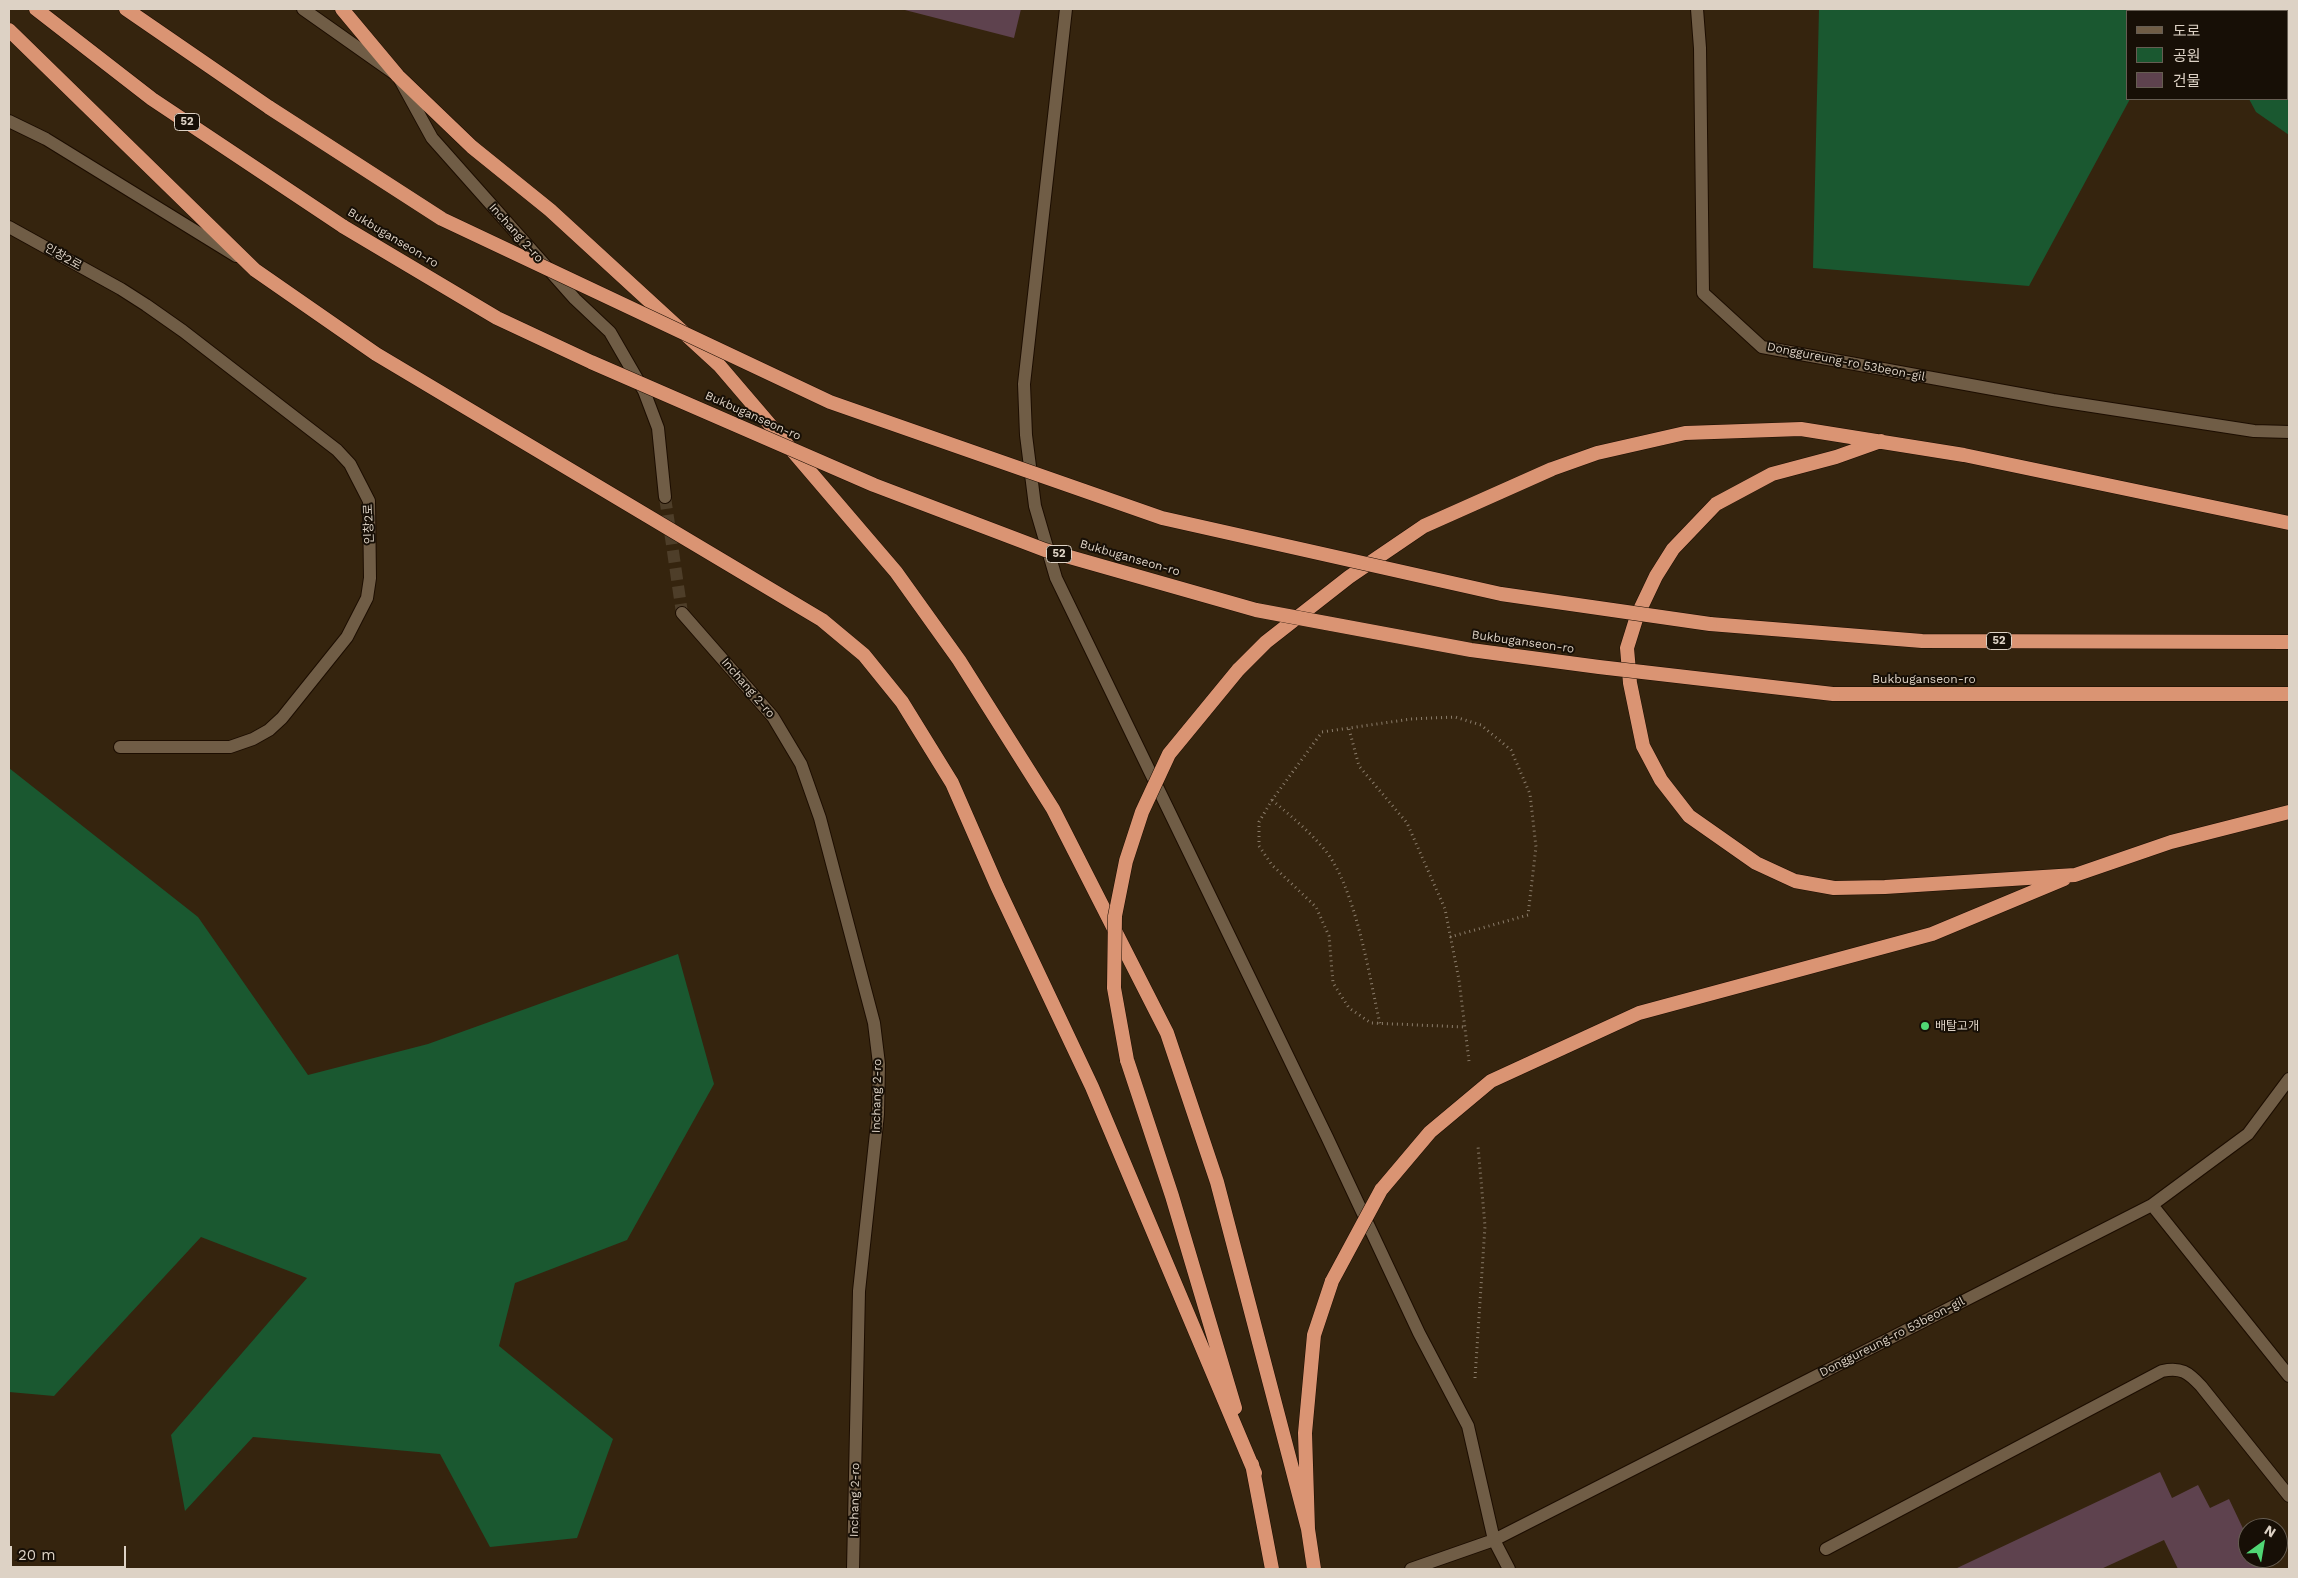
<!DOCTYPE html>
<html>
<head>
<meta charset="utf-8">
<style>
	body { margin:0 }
	#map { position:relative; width:2298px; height:1578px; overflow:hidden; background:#35240e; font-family:"Work Sans","Noto Sans KR",sans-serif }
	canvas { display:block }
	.frame { position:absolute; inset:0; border:10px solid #ddd2c5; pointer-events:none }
	.legend { position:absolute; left:2126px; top:10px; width:162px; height:90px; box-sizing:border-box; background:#170f06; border:1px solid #665d52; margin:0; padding:6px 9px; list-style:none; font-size:15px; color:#ddd2c5 }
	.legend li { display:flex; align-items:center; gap:10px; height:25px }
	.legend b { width:25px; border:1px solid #665d52 }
	.north { position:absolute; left:2238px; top:1518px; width:50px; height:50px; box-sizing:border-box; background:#170f06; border:1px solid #665d52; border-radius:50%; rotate:32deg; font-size:14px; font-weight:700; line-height:20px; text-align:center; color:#ddd2c5 }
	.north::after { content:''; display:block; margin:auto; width:18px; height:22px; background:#50d674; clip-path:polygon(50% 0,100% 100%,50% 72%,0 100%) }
	.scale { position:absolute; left:10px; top:1546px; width:116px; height:22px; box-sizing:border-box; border:2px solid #ddd2c5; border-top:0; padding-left:6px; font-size:15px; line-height:18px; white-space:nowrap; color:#ddd2c5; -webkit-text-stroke:4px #170f06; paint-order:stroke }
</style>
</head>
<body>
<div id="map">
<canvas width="2298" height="1578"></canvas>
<div class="frame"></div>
<ul class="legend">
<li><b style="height:6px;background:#705d46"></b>도로</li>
<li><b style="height:14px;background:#1a5830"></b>공원</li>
<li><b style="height:14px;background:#5e424e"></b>건물</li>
</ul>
<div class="north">N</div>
<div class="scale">20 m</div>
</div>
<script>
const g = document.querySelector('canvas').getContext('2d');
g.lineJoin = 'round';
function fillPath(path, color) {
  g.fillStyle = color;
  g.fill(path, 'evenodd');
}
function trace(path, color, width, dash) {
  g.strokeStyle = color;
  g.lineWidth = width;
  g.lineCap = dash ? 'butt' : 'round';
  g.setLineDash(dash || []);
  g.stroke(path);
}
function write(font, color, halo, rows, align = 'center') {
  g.font = font + ' "Work Sans","Noto Sans KR",sans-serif';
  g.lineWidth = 4;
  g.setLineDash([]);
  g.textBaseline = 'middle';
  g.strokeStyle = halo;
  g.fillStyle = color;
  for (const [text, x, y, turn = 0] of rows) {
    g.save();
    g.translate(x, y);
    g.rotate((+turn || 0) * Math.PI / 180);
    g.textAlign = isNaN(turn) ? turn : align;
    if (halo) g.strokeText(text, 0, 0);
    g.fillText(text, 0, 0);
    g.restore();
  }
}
const green = new Path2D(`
	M1819,9H2179L2178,11H2127V99H2130L2029,286L1813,268Z
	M2207,9H2289V135L2256,112L2249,99H2287V11H2208Z
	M9,768L198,917L308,1075L428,1044L678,954L714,1084L627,1240L515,1283L499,1346L613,1439L577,1538L490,1547L440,1454L253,1437L185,1511L171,1435L307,1278L201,1237L54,1396L9,1392Z`);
const building = new Path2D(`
	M901,9H1021L1014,38Z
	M2160,1472L2172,1498L2198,1485L2210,1508L2229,1499L2248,1539V1558H2257L2263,1569H2178L2164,1540L2101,1569H1955Z`);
const minorTunnel = new Path2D(`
	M665,497L682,613`);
const path = new Path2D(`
	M1349,729L1359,766L1407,823L1445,909L1459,980L1469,1061
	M1272,800C1291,816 1309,831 1325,850C1356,889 1369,975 1380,1024
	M1450,937L1528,915L1536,847L1530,794L1511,750L1481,725L1455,717L1411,719L1322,732L1272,800L1259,822V846L1272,865L1316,907L1329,936L1333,983L1349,1008L1371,1023L1465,1027
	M1475,1378L1485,1226L1478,1146`);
const service = new Path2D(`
	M9,227L121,289L146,305L183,331L337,450L350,464L369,501L370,578L367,598L347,637L282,718L269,730L253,739L230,747H120
	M1826,1549L2162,1371C2181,1367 2188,1372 2201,1386L2289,1496`);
const minor = new Path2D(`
	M303,9L398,76L432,138L575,299L610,332L644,391L658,428L665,497
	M1066,9L1024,384L1026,435L1035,506L1056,578L1327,1137L1419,1333L1468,1426L1494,1540L1509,1569
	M1697,9L1700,48L1703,293L1762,347L2053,400L2254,431L2289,432
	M9,121L46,139L236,256
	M682,613L773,717L801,764L820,818L874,1023L879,1064L878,1114L859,1291L853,1569
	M2152,1205L2289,1376
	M1411,1569L1494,1540L2152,1205L2248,1134L2289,1079`);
const trunk = new Path2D(`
	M36,9L152,99L344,227
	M126,9L270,108
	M342,9L398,76L472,147L550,210L719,365L896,572L959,660L1053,809L1167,1033L1217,1182L1308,1529
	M9,30L255,270L376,354L822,620L864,655L902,702L952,783L997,886L1092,1087L1255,1473
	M1881,441L1836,457L1772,474L1716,504L1673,549L1656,576L1637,616L1627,648L1630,683L1643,746L1661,780L1689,816L1756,863L1795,881L1834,888L1885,887L2075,875L2171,842L2289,812
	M1710,624L1922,641L2289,642
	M1238,670L1266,642L1349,577L1424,526L1552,469L1597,453L1685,433L1801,429L1964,455L2289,523
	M1833,694H2289
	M1127,1060L1172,1196L1235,1408
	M1381,1190L1430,1132L1491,1081L1639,1013L1932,934L2064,879
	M1252,1464L1272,1569
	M1314,1569L1308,1529L1305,1433L1314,1335L1332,1281`);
const trunkBridge = new Path2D(`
	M270,108L442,219L830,402L1162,518L1501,594L1710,624
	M344,227L497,318L591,362L874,485L1045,550L1256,610L1471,650L1599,667L1833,694
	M1127,1060L1114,988L1115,916L1126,861L1142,812L1169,754L1238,670
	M1332,1281L1381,1190`);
const markers = [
	[1925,1026,5,"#50d674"]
];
const shields = [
	[187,122,25],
	[1059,554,25],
	[1999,641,25]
];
const shieldNames = [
	["52",187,122],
	["52",1059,554],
	["52",1999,641]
];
const streetNames = [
	["Inchang 2-ro",516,233,48],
	["Bukbuganseon-ro",393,238,31],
	["인창2로",63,257,29],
	["Donggureung-ro 53beon-gil",1846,362,11],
	["Bukbuganseon-ro",753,416,24],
	["인창2로",369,524,-92],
	["Bukbuganseon-ro",1130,558,16],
	["Bukbuganseon-ro",1523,642,8],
	["Bukbuganseon-ro",1924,679],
	["Inchang 2-ro",748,688,49],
	["Inchang 2-ro",877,1096,-89],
	["Donggureung-ro 53beon-gil",1892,1337,-27],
	["Inchang 2-ro",855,1500,-89]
];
const poiNames = [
	["배탈고개",1935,1026]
];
fillPath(green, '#1a5830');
fillPath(building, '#5e424e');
trace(minorTunnel, '#4e3e29', 12, [12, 6]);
trace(service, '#1c0d00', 14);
trace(minor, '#1c0d00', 14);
trace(trunk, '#1c0d00', 15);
trace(path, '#8b7d6b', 3, [1, 4]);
trace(service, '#705d46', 12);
trace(minor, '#705d46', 12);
trace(trunk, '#da9473', 14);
trace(trunkBridge, '#1c0d00', 15, []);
trace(trunkBridge, '#da9473', 14);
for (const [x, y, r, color] of markers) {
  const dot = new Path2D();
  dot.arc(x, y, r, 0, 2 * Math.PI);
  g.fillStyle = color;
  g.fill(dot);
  trace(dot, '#170f06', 2);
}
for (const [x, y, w] of shields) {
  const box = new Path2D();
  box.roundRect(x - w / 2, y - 8.5, w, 17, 4);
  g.fillStyle = '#170f06';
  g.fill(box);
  trace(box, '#ddd2c5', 1);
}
write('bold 11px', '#ddd2c5', null, shieldNames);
write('12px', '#ddd2c5', '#170f06', streetNames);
write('12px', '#ddd2c5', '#170f06', poiNames, 'left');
</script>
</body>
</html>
